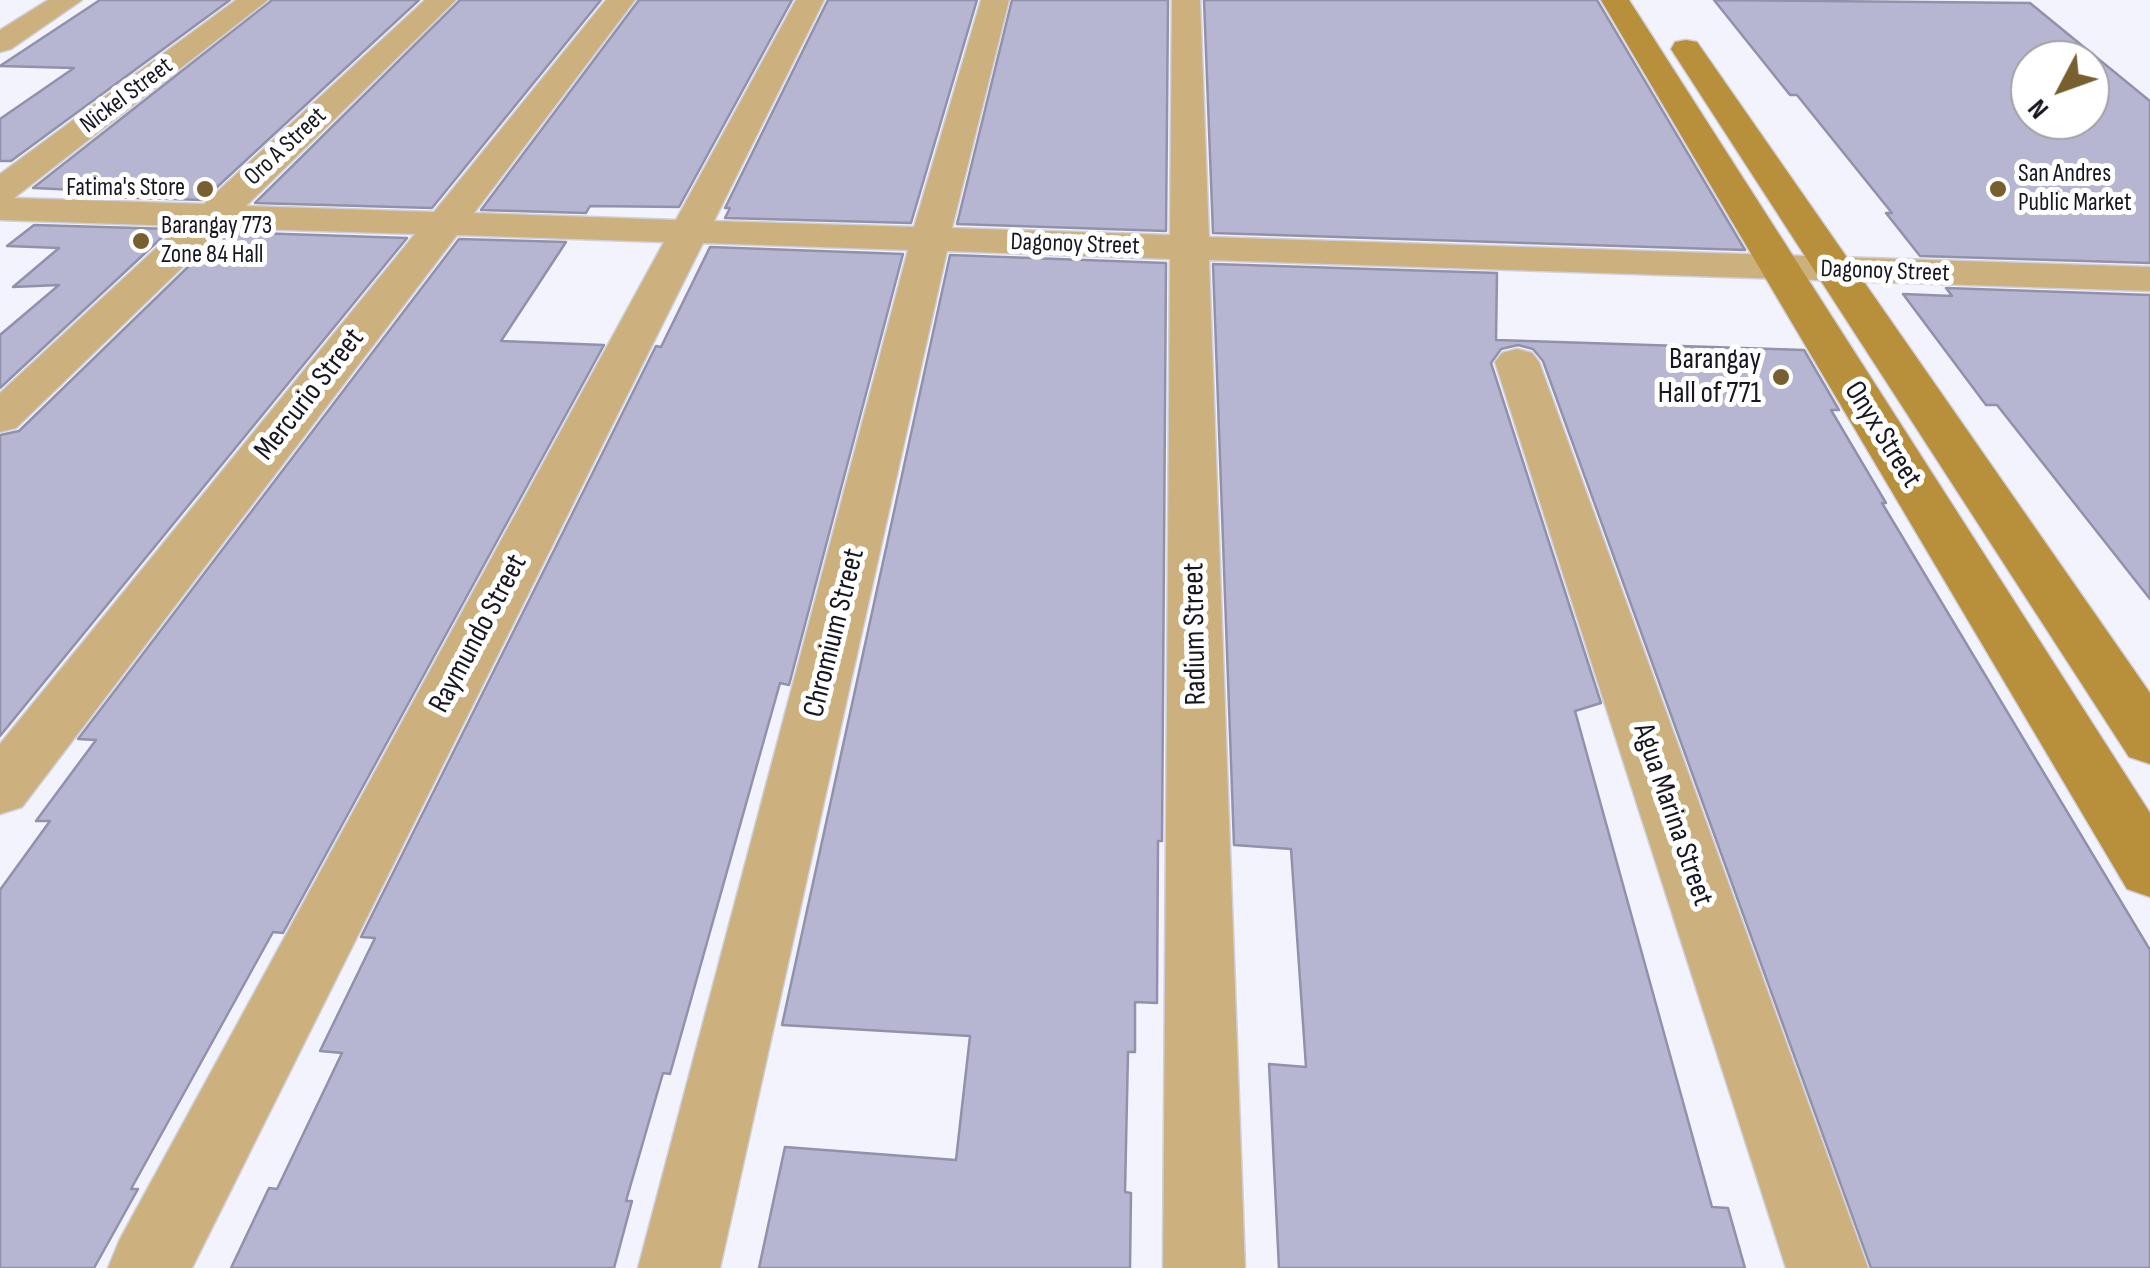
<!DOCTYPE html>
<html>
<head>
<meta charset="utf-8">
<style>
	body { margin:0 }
	#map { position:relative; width:2150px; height:1268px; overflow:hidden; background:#f3f3fe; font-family:"Sofia Sans Condensed",sans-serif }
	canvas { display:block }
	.north { position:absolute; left:2010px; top:40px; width:100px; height:100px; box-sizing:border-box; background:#fff; border:2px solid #a2a2a6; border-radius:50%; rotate:229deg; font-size:28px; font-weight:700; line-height:40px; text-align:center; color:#171721 }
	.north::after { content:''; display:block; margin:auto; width:35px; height:45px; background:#775f2f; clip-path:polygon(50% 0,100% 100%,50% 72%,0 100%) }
</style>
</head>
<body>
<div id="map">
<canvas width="2150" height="1268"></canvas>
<div class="north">N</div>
</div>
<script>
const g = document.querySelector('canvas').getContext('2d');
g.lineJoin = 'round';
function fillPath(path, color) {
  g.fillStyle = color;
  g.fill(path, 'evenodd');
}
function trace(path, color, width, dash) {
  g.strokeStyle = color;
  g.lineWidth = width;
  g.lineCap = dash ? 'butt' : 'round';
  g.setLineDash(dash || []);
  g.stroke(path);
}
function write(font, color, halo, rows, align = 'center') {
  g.font = font + ' "Sofia Sans Condensed",sans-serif';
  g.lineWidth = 10;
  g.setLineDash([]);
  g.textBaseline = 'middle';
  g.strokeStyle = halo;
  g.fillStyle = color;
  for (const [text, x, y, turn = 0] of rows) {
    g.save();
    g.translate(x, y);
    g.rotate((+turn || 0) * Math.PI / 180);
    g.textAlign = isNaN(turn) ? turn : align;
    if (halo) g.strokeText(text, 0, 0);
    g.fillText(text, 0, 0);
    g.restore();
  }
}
const building = new Path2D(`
	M100,0H230L11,161H0V119L74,68L0,66Z
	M272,0H419L203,200L70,196L78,190L33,188Z
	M460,0H601L432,208L255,203Z
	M639,0H792L679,207L590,206L586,213L481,210Z
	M828,0H977L911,223L725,218L730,208H725Z
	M1012,0H1168L1166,231L957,224Z
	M1204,0H1597L1745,250L1213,233Z
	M1714,0L2030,3L2150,101V263L1920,256L1886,213H1892L1797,95H1790ZM2030,60H2090V120H2030Z
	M34,225L171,229L0,388V335L59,285L13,287L59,248L7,246Z
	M224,232L407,238L0,736V435L19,431Z
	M459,239L566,242L501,341L604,345L283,933L273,932L131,1189H138L94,1268H0V890L50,821H36L96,740L78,739Z
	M710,247L903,254L789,685L780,683L670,1074L663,1073L626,1201H632L614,1268H231L269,1188L277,1189L342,1053L320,1051L375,938L361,937L656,346L661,347Z
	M950,255L1166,263L1162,841H1158L1157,1003L1135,1002V1052H1128L1125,1192L1131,1193L1130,1268H759L785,1147L956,1160L970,1036L782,1025Z
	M1213,264L1497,273L1496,340L1804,350L1839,410H1831L1886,503H1882L2150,950V1268H1871L1543,361L1533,349L1518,345L1501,349L1491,363L1601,703L1575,711L1712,1207L1728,1208L1745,1268H1279L1269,1064L1306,1067L1291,849L1234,845Z
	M1946,288L2150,295V599L1997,405H1986L1903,294L1952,296Z`);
const minor = new Path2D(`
	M48,0H82L11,49L0,52V30Z
	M236,0H268L14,198L204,204L425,0H456L246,206L434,212L606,0H635L474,213L676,220L796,0H824L714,221L914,227L981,0H1009L952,228L1170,235L1172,0H1200L1209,237L2150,267V291L1209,260L1245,1268H1163L1170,259L947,251L720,1268H638L908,250L703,243L192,1268H108L120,1239L664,242L457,235L22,807L0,814V744L415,234L223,228L16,428L0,432V393L180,226L0,220V174Z
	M1517,349L1532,353L1539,362L1868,1268H1786L1495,362L1502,353Z`);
const secondary = new Path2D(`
	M1601,0H1629L2150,813V897L2127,889Z
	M1686,40L1697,42L2150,693V764L2129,757L1671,49L1675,42Z`);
const markers = [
	[205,189,10,"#775f2f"],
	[1998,189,10,"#775f2f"],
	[141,241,10,"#775f2f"],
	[1781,377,10,"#775f2f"]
];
const farStreetnames = [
	["Nickel Street",127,96,-37],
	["Oro A Street",286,147,-43],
	["Dagonoy Street",1075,245,2],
	["Dagonoy Street",1885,272,2]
];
const farPoinames = [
	["San Andres",2018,175],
	["Public Market",2018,204],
	["Fatima's Store",185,189,"right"],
	["Barangay 773",161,227],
	["Zone 84 Hall",161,256]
];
const poiNames = [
	["Barangay",1761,360],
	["Hall of 771",1761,394]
];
const streetNames = [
	["Mercurio Street",310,395,-52],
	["Onyx Street",1882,435,58],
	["Chromium Street",835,633,-76],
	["Raymundo Street",479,634,-62],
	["Radium Street",1196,634,-91],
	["Agua Marina Street",1672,815,71]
];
fillPath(building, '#b7b6d2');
trace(building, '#9191ab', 2.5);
trace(minor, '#d0d0db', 3);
trace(secondary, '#d0d0db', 3);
fillPath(minor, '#ccb17e');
fillPath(secondary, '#b88f3a');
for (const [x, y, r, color] of markers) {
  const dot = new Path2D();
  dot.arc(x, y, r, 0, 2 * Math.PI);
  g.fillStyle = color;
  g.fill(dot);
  trace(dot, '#fff', 4);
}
write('25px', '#171721', '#fff', farStreetnames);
write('25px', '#171721', '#fff', farPoinames, 'left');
write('30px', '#171721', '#fff', poiNames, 'right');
write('30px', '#171721', '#fff', streetNames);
</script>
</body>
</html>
